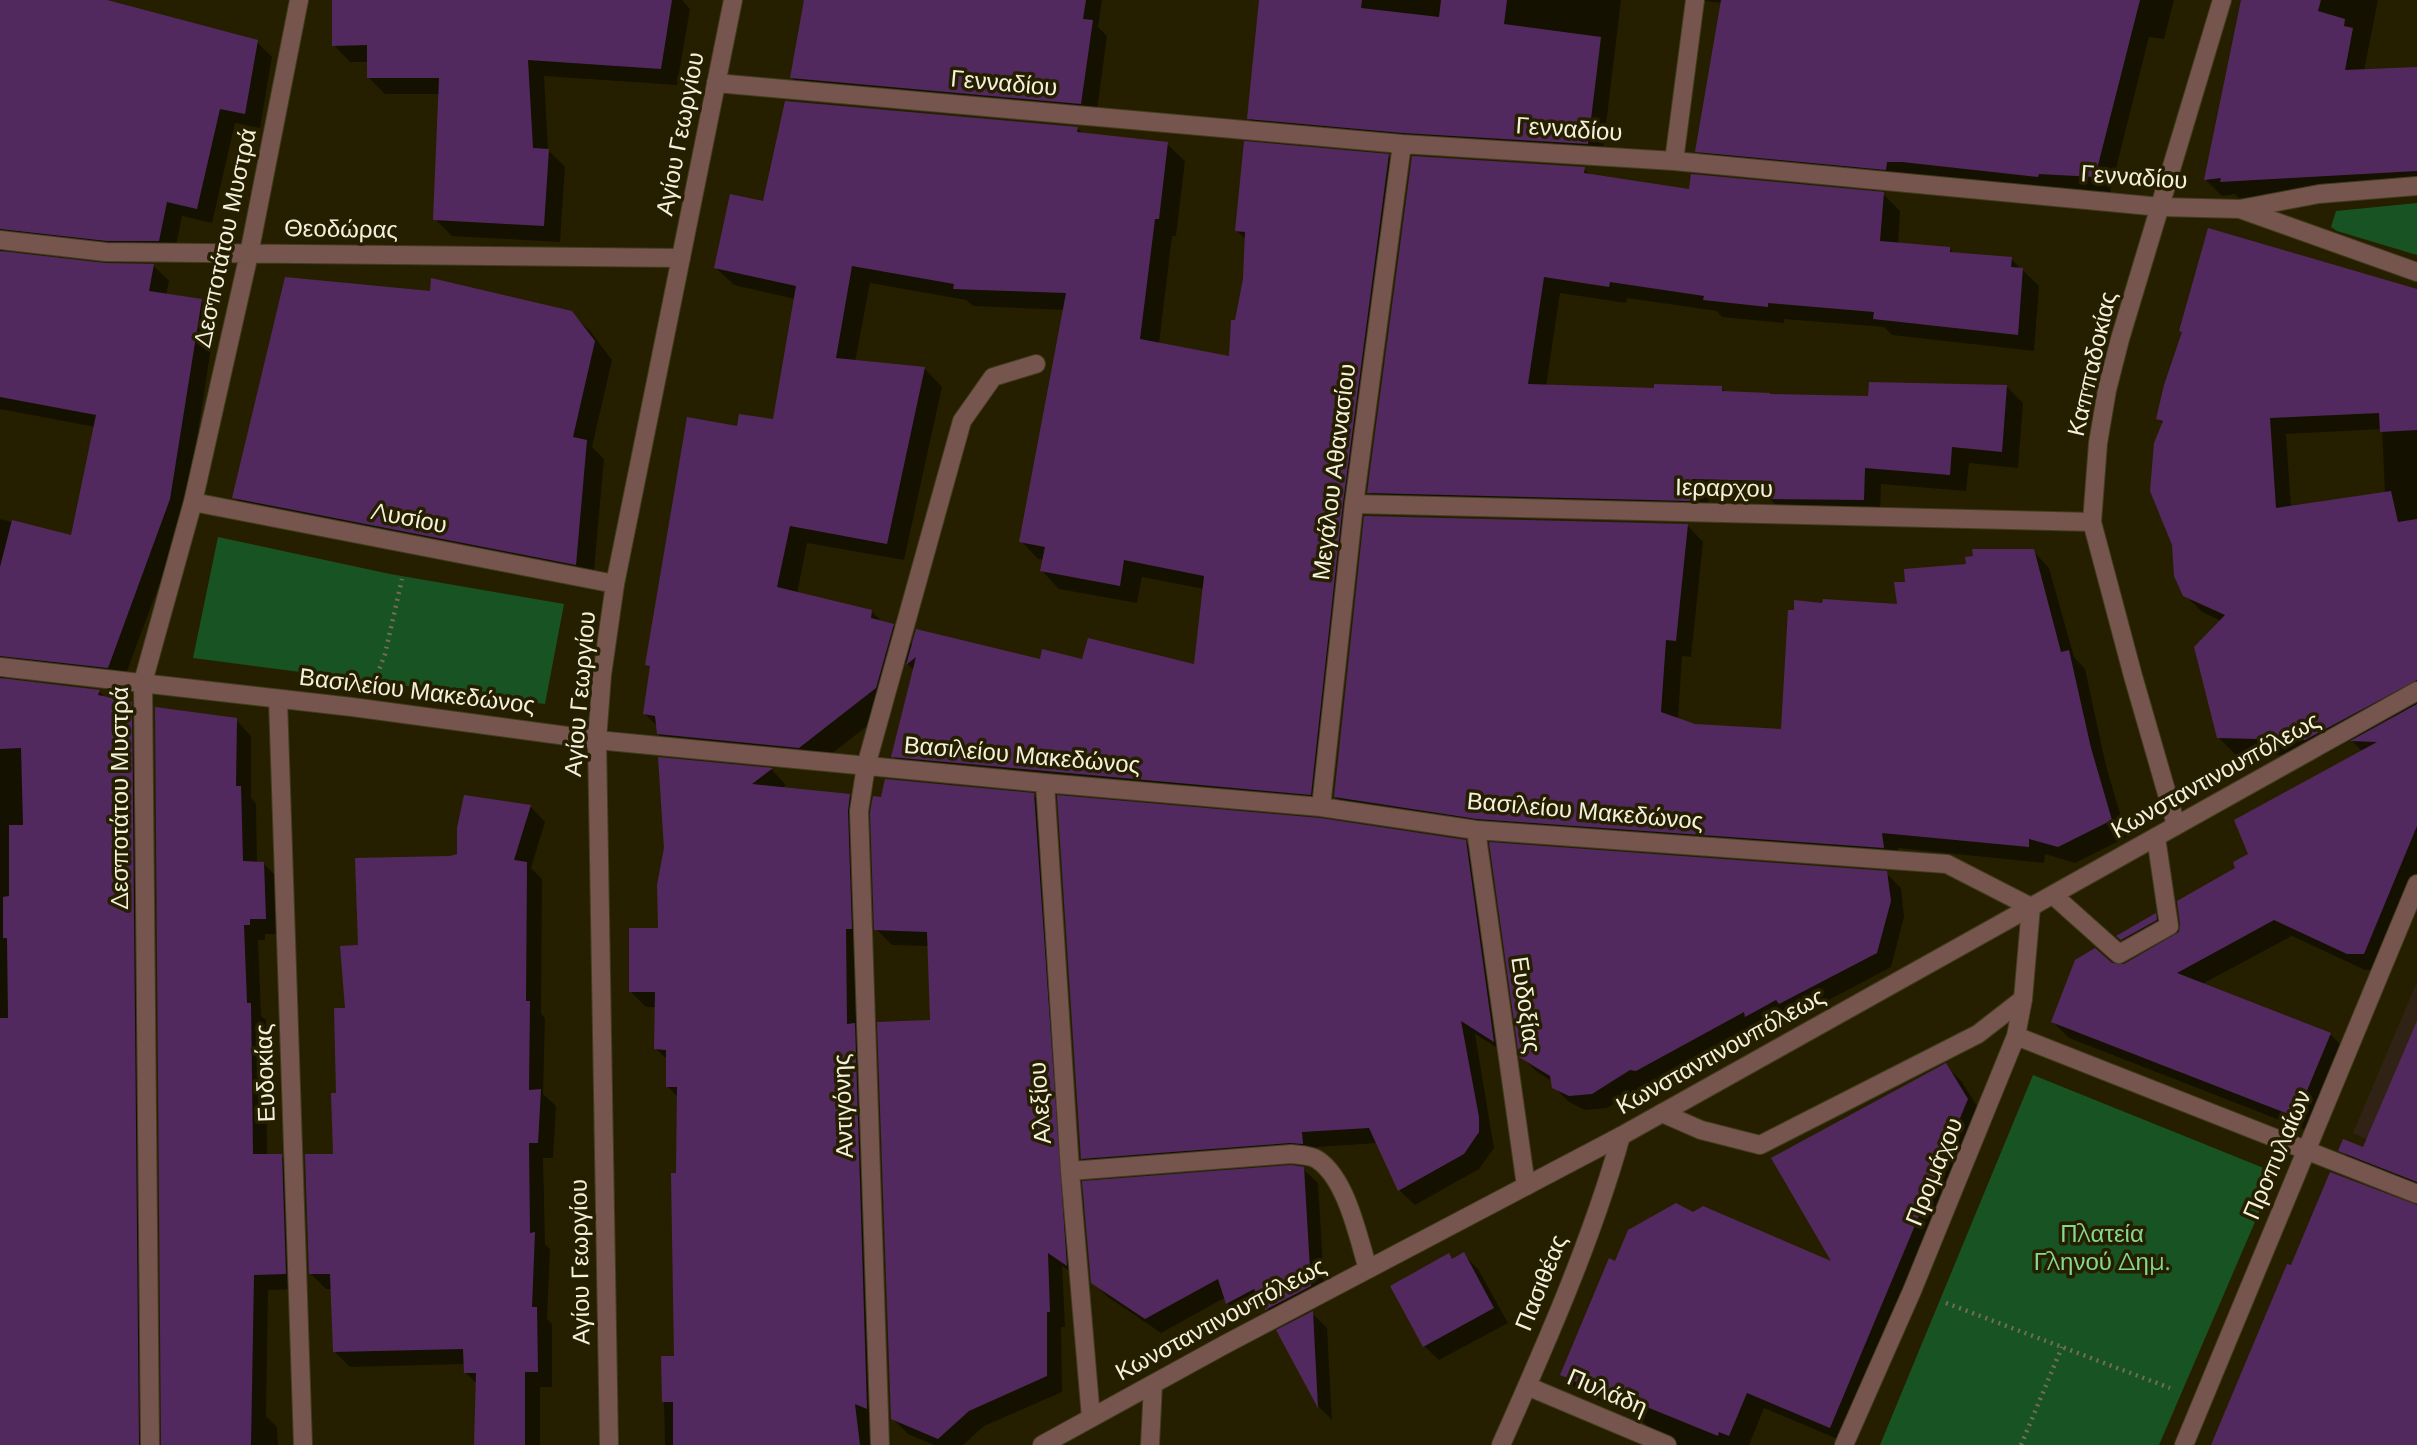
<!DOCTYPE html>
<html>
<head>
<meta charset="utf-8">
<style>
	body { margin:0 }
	canvas { display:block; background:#251f00 }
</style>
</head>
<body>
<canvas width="2417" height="1445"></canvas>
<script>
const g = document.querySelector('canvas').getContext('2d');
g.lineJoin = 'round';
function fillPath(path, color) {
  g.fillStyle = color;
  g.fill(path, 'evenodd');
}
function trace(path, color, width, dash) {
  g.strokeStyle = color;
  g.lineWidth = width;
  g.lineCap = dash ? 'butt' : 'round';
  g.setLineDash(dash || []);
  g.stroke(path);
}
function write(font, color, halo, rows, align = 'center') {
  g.font = font + ' Montserrat,sans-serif';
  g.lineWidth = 7;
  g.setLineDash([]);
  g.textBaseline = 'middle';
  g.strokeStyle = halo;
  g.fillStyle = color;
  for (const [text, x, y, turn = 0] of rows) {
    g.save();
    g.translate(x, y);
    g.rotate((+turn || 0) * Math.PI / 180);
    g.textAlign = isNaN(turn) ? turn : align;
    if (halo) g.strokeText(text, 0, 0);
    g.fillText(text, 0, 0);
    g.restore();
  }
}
const education = new Path2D(`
	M2417,982V1161L2353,1133Z`);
const green = new Path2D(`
	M2417,203V255L2337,231L2331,227L2336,211Z
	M218,537L390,574L564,604L545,704L193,658Z
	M2033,1075L2276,1173L2159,1445H1880Z`);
const shadow = new Path2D(`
	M0,0H100L257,42L272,57L260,128L235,123L212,223L182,216L174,256L6,248L4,254L105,265L154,266L169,281L166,296L201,301L216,316L185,515L123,682L6,675L4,681L99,691L106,699L131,704L146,720L154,1445H0V519L73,537L95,427L0,409Z
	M333,0H682L690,9L677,85L544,76L548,150L565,167L560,242L452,236L435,219L440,94H385L368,77V62H350L334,45Z
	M806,0H1102L1098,27L1107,36L1096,118L806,92L792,78Z
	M1261,0H1621L1602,158L1263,133L1248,118Z
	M1697,0H2174L2164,39L2149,37L2110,192L1712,166L1697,151L1723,3Z
	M2252,0H2378L2364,71L2417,68V183L2362,191L2239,198L2235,194L2222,196L2206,180Z
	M1077,128L1083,134L1167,144L1185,161L1176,236H1172L1159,344L1230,358L1245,279L1246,240L1236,230L1388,156L1406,174L1360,521L1328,812L911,774L893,756L915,671L905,662L893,706L817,765L676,751L658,734V727L645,714L652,669L647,664L738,428L775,421L795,299L734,285L716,268L764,203ZM870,283L966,300L973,306L1064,310L1021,541L1038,559L1044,560L1042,571L1059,589L1137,603L1142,577L1204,589L1196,666L1084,661L1041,662L913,645L893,625L883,623L871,611L797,594L807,543L904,560L942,387L925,369L855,362Z
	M1584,169L1591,176L1690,191L1883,194L1900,211L1898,244L1949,248L1955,254L2011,259L2039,286L2034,351L1892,335L1884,327L1784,319V323L1722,317L1717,311L1627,298L1626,303L1560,293L1546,387L1656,390L1721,388L1727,393L1869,398L2006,386L2023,403L2018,468L1969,463L1966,491L1881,484L1880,516L1786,515L1768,497L1709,495L1707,517L1386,509L1369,492Z
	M2417,292V882L2380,970H2365L2292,936L2202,984L2330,1034L2347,1051L2313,1133L2069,1038L2053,1022L2111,965L2124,966L2180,933L2250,855L2363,752L2351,740L2322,756L2235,754L2218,737L2221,621L2202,612L2185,595L2164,424L2158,418ZM2382,429L2385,494L2291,507L2286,434Z
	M571,313L590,331L612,360L592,447L604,459L593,582L252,515L234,497Z
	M1687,525L1703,542L1691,657L1682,656L1678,719L1695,725L1782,731L1899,606L1906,584L1969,566L2033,551L2049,568L2074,657L2085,669L2106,766L2127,837L2075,863L2045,854L2044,863L1898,848L1899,864L1352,813L1335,797Z
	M236,720L251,736V798L256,804L257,864H264L279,879L280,934H265V940H258L261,1016L266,1020L267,1156H281L296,1171L300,1289L268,1290L266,1416L277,1427L278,1445H163Z
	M660,759L772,770L786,785L781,789L849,796L865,811L882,1423L869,1417L873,1445H665L663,1358H676L678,1097L667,1086L668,1060L656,1049V1007H646L631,992L660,930L666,848Z
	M1033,795L1049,811L1081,1279L1062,1266L1065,1327H1061L1062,1392L984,1426L963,1445H934L908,1434L892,1418L932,1022L929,946L892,945L876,929Z
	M530,806L545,822L531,868L542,879L541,1014L545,1018L543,1094L556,1106L553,1158H543L545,1244L550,1249L547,1319L552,1324V1387H540V1445H476L477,1384L465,1372V1364L350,1367L334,1351L332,1289H326L310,1273L334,1156L347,1010L360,947L450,858L459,855Z
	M1465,842L1481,858L1509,1055L1475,1034L1494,1148L1479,1169L1415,1205L1399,1190L1378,1143L1317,1147L1318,1159L1098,1174L1082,1158Z
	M1886,873L1901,888L1904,917L1891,967L1795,1018L1791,1014L1761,1031L1757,1027L1652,1085L1646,1084L1607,1108L1585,1110L1569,1102L1554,1087L1553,1082L1536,1071L1521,1056Z
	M2155,916L2162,922L2129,946L2119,937Z
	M1945,1065L1962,1082L1984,1117L1847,1443L1764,1408L1749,1445H1674L1658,1437L1641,1420L1642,1418L1579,1392L1562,1375L1616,1263L1693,1214L1835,1265Z
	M2417,1068V1192L2359,1169L2341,1150H2364Z
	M1303,1169L1318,1183L1325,1301L1281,1324L1265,1305L1242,1318L1228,1304L1226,1297L1161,1333L1108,1297L1093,1282Z
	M1449,1255L1453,1260L1464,1255L1478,1269L1508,1323L1439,1360L1424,1346Z
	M1312,1313L1327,1328L1332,1420L1319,1407L1278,1331Z`);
const building = new Path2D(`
	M0,0H107L258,40L245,114L220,109L197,209L167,202L159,241H107L0,229Z
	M332,0H672L661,69L528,60L533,148L549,149L544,226L433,220L439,78H367V45L332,46Z
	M804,0H1086L1083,19L1093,20L1081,104L790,78Z
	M1259,0H1362L1361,8L1439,17L1441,0H1507L1504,24L1601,37L1588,144L1403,133L1247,119Z
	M1721,0H2140L2095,177L2039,174L2038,177L1902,162H1887L1886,170L1695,152Z
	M2241,0H2321L2318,11L2345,19L2344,26L2353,28L2345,70L2417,67V171L2255,180L2220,182L2221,178L2204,180Z
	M785,101L1078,127L1077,132L1168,142L1159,219H1155L1140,339L1229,356L1231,320H1235L1243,279L1245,232L1235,231L1244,141L1389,154L1343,503L1311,795L891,757L916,657L906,665L916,629L1040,659L1042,649L1082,659L1088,638L1194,664L1204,576L1124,560L1120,586L1040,571L1045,547L1019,542L1066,293L953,289L954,284L852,266L836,358L925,367L887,544L790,526L777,587L872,610L871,618L894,624L876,688L799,748L657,734L655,716L643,714L650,666L645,665L687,417L737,426L739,414L773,419L796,286L714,268L730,194L763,201Z
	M1412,156L1585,167L1584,173L1689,189L1691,174L1884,192L1880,241L1950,247V252L2012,257L2011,267L2023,268L2018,335L1873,319L1874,312L1768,303V307L1703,300L1704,296L1610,282L1609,287L1544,277L1528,384L1654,388V384L1722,386V391L1770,393V394L1868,396L1869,382L2007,385L2002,452L1952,447L1950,475L1865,468L1864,500L1768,499V481L1692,479L1690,501L1367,493Z
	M2208,228L2417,289V430L2380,432L2379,413L2270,418L2276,508L2391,491L2398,522L2417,519V680L2305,740L2217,738L2194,647L2225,615L2183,596L2174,576L2172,545L2150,491L2154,443L2163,421L2156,419L2164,385L2182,332L2179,331Z
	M0,251L105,263L154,264L149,291L202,299L170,499L108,668L0,656V567L12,520L71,535L96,415L0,397Z
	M285,277L430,291L431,278L572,311L595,341L573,437L587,440L576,565L232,498Z
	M1364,516L1688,524L1676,641L1666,640L1661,712L1695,724L1781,729L1788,610H1794V600L1822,603L1823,599L1897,604L1894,582H1905L1904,569L1966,564L1965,557L1973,556L1972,549H2034L2061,652L2069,650L2091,748L2112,820L2058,847L2029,839V847L1882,833L1884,848L1477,819L1334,797Z
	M0,678L100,690L98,695L132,702L139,1445H0V1018H8L7,938H3V897L9,896V825H23L21,748L0,749Z
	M2417,704V826L2364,954H2347L2274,920L2177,973L2331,1033L2296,1117L2051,1022L2075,960L2095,948L2112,963L2124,964L2179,932L2180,924L2177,901L2235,868L2233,862L2248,854L2234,820L2377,742L2350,741Z
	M155,707L237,718L236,786H241L243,861L264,862L266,919H250V925H244L247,1003H251L253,1154H282L286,1274L254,1275L251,1445H161Z
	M658,757L773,768L752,784L850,794L848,811L852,929H846L847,1024L855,1023L867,1409L855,1404L860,1445H673V1402H662L661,1356H674L671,1173H676L677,1087H666V1050L654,1049L655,992H629V928H658L657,885L664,848Z
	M885,779L1034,793L1067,1266L1048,1253L1050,1312H1047V1376L969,1411L938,1439L891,1419L877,1022L930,1020L927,932L874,930L870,812L873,796L881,797Z
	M464,795L531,805L514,860L527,862L526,1001H530L529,1090L541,1089L538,1143H529L530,1233L535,1232L532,1307H537L538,1372H525V1445H474L476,1373H464L463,1349L333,1352L330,1274H309L305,1154H333L331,1093H336L334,1008H345L340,946L358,945L355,858L450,856L457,854V828Z
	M1057,795L1320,818L1466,840L1494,1042L1461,1021L1479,1117V1132L1464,1154L1398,1191L1369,1128L1302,1132L1303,1144L1290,1143L1081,1159Z
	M1489,842L1887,871L1891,901L1877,953L1779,1004L1776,1000L1745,1017L1744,1012L1636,1071L1630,1070L1592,1094L1569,1096L1552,1088L1550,1076L1519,1057Z
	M2156,913L2157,920L2121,940L2116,936Z
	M2417,1021V1182L2338,1151L2343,1139L2363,1147Z
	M1946,1063L1968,1099L1830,1428L1747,1393L1729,1436L1719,1432L1718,1436L1637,1403L1635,1407L1560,1375L1609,1258L1615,1261L1628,1230L1676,1203L1693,1212L1703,1206L1831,1261L1771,1158Z
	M1291,1165L1304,1167L1311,1286L1265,1310L1254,1289L1226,1304L1218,1279L1145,1319L1091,1283L1082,1181Z
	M2330,1172L2417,1205V1445H2211L2287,1264L2291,1265Z
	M1464,1252L1494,1308L1423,1347L1390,1286L1449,1253L1452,1259Z
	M1313,1311L1318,1408L1276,1330Z`);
const path = new Path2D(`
	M377,675L385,654L402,579
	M1946,1303L2170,1388
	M2021,1445L2062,1347`);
const service = new Path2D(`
	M866,766L962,421L993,377L1036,364
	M2053,895L2119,954L2169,926L2156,837
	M1662,1113L1701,1130L1760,1145L1978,1034L2023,999`);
const minor = new Path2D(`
	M716,83L1402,144L1674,161L2161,207L2240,209L2319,194L2417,186
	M1674,161L1695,0
	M2240,209L2417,272
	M0,240L106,252L681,258
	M193,502L615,584
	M1354,504L2092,522
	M0,667L352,707L597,740L1045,783L1321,807L1476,830L1947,864L2031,907L2023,999L2016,1036L1912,1291L1844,1445
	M278,700L303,1445
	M866,766L859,811L880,1445
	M1045,783L1070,1171L1091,1418
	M1321,807L1354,504L1402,144
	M1476,830L1526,1186
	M2016,1036L2417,1194
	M1070,1171L1291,1154C1299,1155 1311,1155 1318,1160C1347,1180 1358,1237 1368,1269
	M1527,1386L1667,1445
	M150,1445L143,682L193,502L249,254L299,0
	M1501,1445C1545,1346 1592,1240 1621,1136
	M2184,1445L2417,884`);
const tertiary = new Path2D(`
	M2176,825L2133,676L2092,522L2098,443L2107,390L2120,339L2222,0
	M609,1445L597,740L602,675L615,584L733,0
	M1042,1445L1224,1345L1621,1136L2417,691
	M1150,1445L1153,1385`);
const streetNames = [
	["Γενναδίου",1004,84,5],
	["Γενναδίου",1569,130,4],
	["Αγίου Γεωργίου",681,134,-79],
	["Γενναδίου",2134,178,4],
	["Θεοδώρας",341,230,1],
	["Δεσποτάτου Μυστρά",226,238,-78],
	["Καππαδοκίας",2093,364,-77],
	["Μεγάλου Αθανασίου",1335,472,-83],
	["Ιεραρχου",1724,489,1],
	["Λυσίου",409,519,11],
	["Βασιλείου Μακεδώνος",417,692,7],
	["Αγίου Γεωργίου",581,694,-85],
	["Βασιλείου Μακεδώνος",1022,756,5],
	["Κωνσταντινουπόλεως",2216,776,-29],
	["Δεσποτάτου Μυστρά",121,798,-90],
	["Βασιλείου Μακεδώνος",1585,812,5],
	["Ευδοξίας",1525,1005,82],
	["Κωνσταντινουπόλεως",1721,1052,-29],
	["Ευδοκίας",266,1073,-92],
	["Αλεξίου",1041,1103,-94],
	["Αντιγόνης",844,1106,-92],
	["Προπυλαίων",2278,1155,-67],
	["Προμάχου",1935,1172,-68],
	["Αγίου Γεωργίου",581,1262,-91],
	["Πασιθέας",1542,1283,-68],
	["Κωνσταντινουπόλεως",1221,1320,-28],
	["Πυλάδη",1607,1393,23]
];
const parkNames = [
	["Πλατεία",2102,1235],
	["Γληνού Δημ.",2102,1263]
];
fillPath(education, '#302316');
fillPath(green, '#185324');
fillPath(shadow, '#0007');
fillPath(building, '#52295e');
trace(service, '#423c1f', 20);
trace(minor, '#423c1f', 20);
trace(tertiary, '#423c1f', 20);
trace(path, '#736e53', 4.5, [2, 5]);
trace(service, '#75554e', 18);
trace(minor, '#75554e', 18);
trace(tertiary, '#75554e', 18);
write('24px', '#f3f0dd', '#251f00', streetNames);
write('24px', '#86d890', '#251f00', parkNames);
</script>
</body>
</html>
